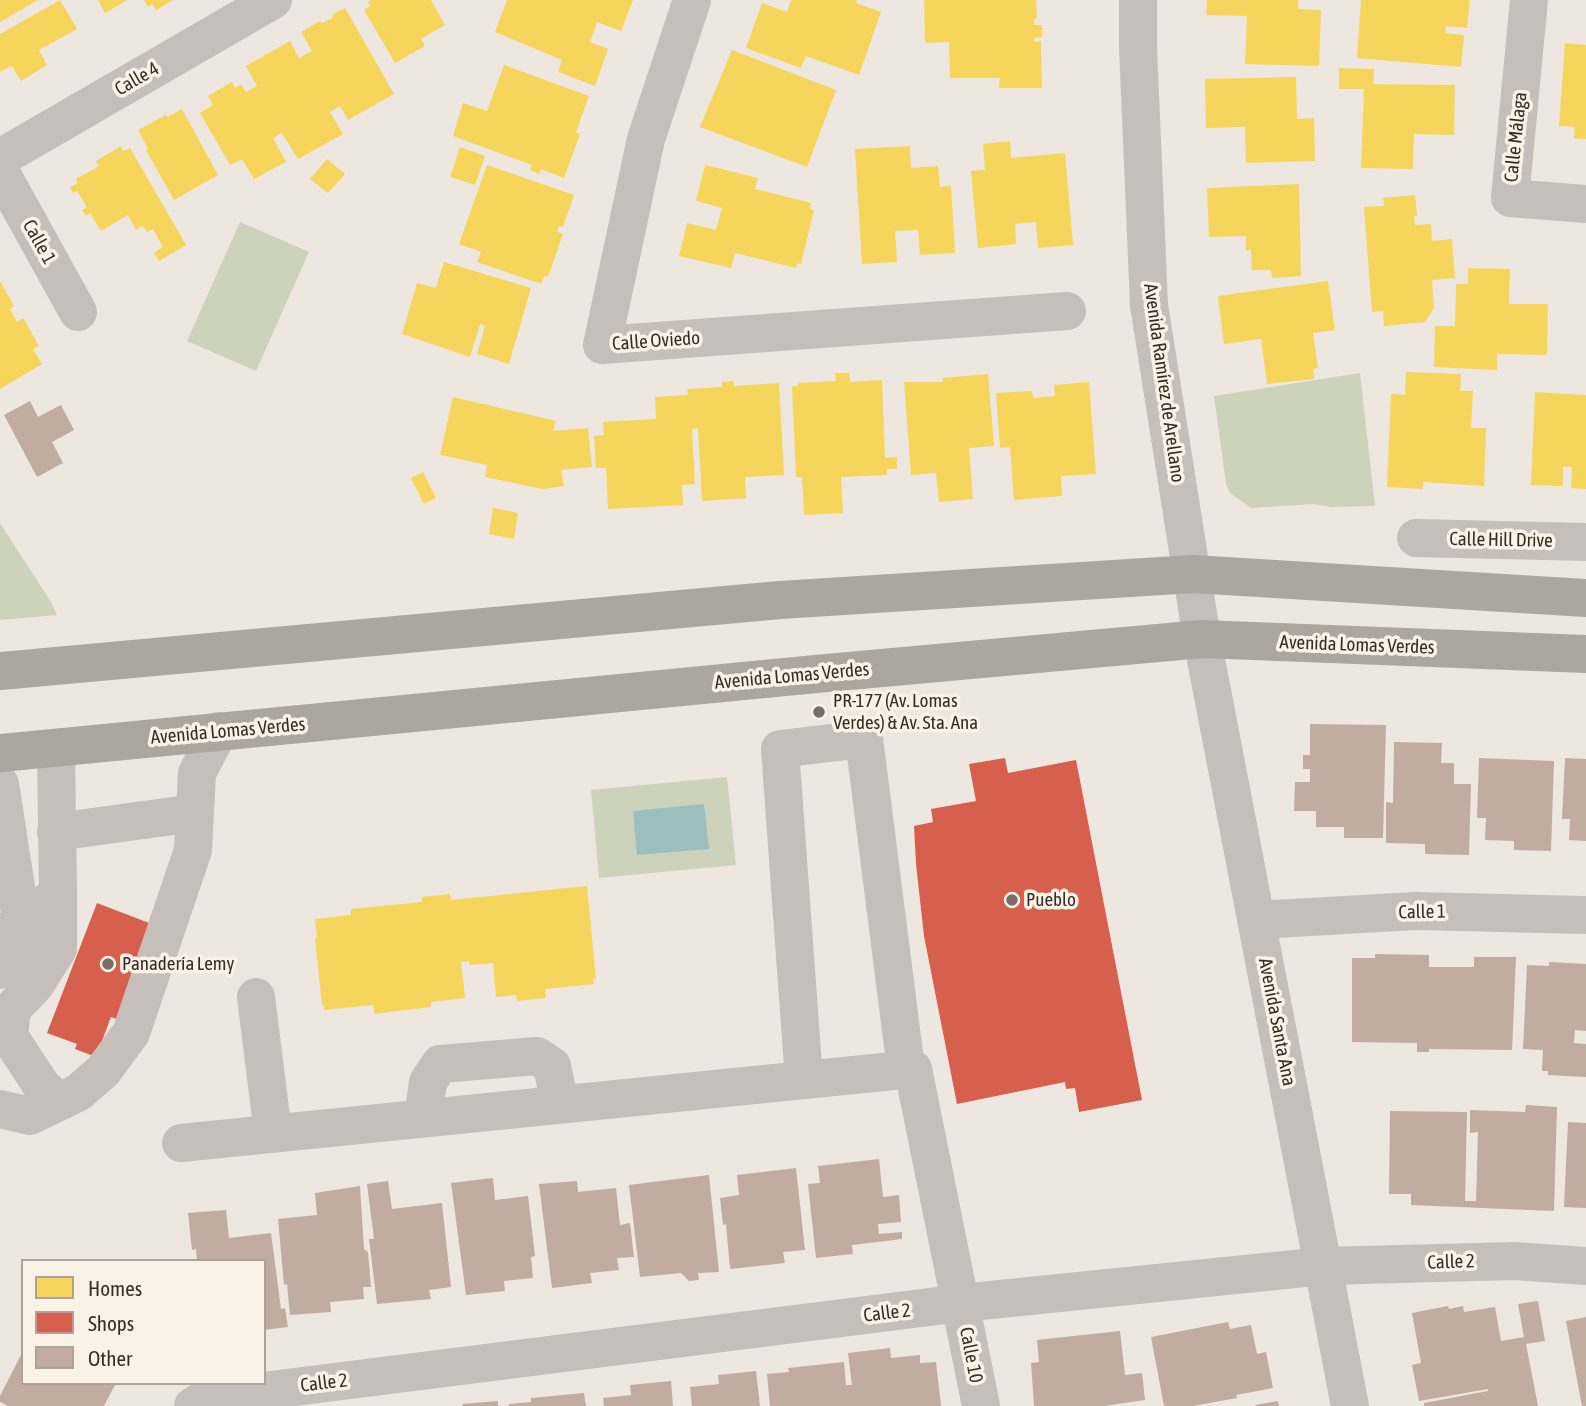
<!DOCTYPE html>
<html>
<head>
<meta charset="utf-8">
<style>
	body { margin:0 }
	#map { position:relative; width:1586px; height:1406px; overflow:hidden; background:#ede7e0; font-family:"Asap Condensed",sans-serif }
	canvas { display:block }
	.legend { position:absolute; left:21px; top:1259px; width:245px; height:126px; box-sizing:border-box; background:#faf2e7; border:2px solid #aca39a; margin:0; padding:9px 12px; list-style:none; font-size:21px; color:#372d27 }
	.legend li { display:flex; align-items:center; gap:14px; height:35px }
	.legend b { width:35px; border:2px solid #aca39a }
</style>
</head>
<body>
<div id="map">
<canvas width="1586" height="1406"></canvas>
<ul class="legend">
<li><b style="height:19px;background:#f6d55c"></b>Homes</li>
<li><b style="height:19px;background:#d6604d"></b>Shops</li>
<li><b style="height:19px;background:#c1aca1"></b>Other</li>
</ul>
</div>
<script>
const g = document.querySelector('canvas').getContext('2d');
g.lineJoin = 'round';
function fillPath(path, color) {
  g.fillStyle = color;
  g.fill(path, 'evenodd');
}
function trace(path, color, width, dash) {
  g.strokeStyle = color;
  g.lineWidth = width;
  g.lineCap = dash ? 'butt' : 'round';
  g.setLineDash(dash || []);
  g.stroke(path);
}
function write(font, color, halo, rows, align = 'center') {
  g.font = font + ' "Asap Condensed",sans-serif';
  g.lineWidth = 7;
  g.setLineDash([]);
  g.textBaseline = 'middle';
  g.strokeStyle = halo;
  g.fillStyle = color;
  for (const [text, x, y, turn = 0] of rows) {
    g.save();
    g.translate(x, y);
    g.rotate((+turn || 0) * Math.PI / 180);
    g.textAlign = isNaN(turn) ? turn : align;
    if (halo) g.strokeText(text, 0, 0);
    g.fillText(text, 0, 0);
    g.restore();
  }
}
const green = new Path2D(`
	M240,222L309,252L256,371L187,341Z
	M1360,373L1375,506L1331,507L1313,504L1251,508L1230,493L1226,484L1214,396Z
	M0,523L51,602L57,615L0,620Z
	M727,777L736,865L599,878L591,790Z`);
const water = new Path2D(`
	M704,804L709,849L637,855L633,811Z`);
const homes = new Path2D(`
	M0,0H38L0,22Z
	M60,0L77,29L39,50L47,65L21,81L12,66L0,72V34Z
	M98,0H127L105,13Z
	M144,0H173L156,10L152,4L148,7Z
	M371,0H431L445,25L421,39L425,46L395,63L364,10L370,6L368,2Z
	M507,0H633L621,31L597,22L590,42L608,49L595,86L558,72L562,60L495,32Z
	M791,0H857L856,3L881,12L859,75L806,56L801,68L746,48L762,3L787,12Z
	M924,0H1036L1037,19H1034V25H1042V37L1034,38V42L1041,41L1042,88H999L1000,78H950L949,42L925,43Z
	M1207,0H1298V9L1321,10L1319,66L1245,64L1247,16L1206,15Z
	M1361,0H1470L1467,28L1446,26L1445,33L1464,35L1461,67L1357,58Z
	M345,8L394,94L348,120L340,106L330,112L343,134L298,159L282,133L273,138L286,162L254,179L242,159L230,165L200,113L213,105L208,96L232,82L235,88L241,84L246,92L257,86L246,66L290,41L299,58L312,51L301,32L320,21L322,23L333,18L332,15Z
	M1565,43L1586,45V139L1574,138L1575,127L1559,126Z
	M732,50L836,90L807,167L700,127Z
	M504,65L589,96L576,132L580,134L564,178L541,169L539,174L530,170L532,165L453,136L463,103L487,111Z
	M1339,68L1374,69L1373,84L1455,85L1454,135L1414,134L1413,169L1361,168L1364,89H1339Z
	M1296,77L1297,119L1314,118L1315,161L1246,163L1245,127L1206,128L1205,79Z
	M182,109L218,175L174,200L146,150L148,149L138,130L166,115L168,117Z
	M1010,141L1011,158L1065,153L1073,245L1038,248L1036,222L1015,224L1016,244L978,248L971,171L985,170L983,144Z
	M121,146L123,151L130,148L186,245L159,261L154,253L163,247L153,229L147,232L143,226L136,230L128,215L101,231L90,213L86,216L82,210L87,207L77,191L73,193L70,187L78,183L76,179L99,166L96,161Z
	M910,146L911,168L938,166L940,187L951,186L955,253L920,255L918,230L895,231L897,262L862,264L855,149Z
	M460,147L485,156L475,185L450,177Z
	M327,159L345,174L328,193L310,179Z
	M487,165L574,195L563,227L559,226L557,232L563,234L548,277L544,276L541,284L477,262L481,252L459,244Z
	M705,165L758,178L755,189L811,203L810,209L814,210L801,264L797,263L796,268L735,253L731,268L679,256L687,223L716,230L722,208L696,201Z
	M1299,184L1301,276L1272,278L1271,270H1252L1251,250H1246V236L1209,237L1207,188Z
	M1415,195L1417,216H1414L1415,225L1431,224L1432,241L1452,239L1455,278L1432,280L1434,308L1425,322L1384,326L1383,311L1372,312L1364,207L1384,206L1383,198Z
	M444,262L531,288L509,364L477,354L485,326L480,324L470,357L402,334L417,283L436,288Z
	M1468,268L1510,269L1509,304H1548L1547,355L1497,354V370L1434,367L1435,326H1455L1456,284H1468Z
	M0,281L14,306L10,309L17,322L23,318L39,346L33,349L42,364L0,389Z
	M1328,281L1335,330L1313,333L1318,368L1313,369L1314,379L1267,384L1261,339L1224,344L1218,296Z
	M1406,372L1461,374L1460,391H1473L1471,428H1486L1484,486L1423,482V489L1387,487L1391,394L1405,395Z
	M835,373H849L850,382L882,380L885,458L897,457V469H887V475L841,477L843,513L804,515L802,477H796L792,386H798V383L836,381Z
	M988,374L994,446L969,448L973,499L939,502L936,473L911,475L904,382H943V378Z
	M734,381V386L779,383L784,475L745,477L746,498L702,501L698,428L692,429L695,484L682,485L683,505L608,509L606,468H596L594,436L604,435L603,422L656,419L655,397L688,395L687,389L722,387V382Z
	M1089,382L1096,474L1061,476L1062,496L1014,500L1010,447L1000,448L996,393L1032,391L1033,398L1055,396L1054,385Z
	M1535,392L1586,395V489L1571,488L1572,467H1563V486L1531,485Z
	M453,397L556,421L553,431L588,428L592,467L561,470L564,486L543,489L485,477L487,465L440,455Z
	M423,472L436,498L424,504L411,478Z
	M493,508L518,513L514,539L489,534Z
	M587,886L596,979H593L594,984L545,989L546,998L517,1001L516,995L496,997L493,963L470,965L469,961L461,962L465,998L431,1002V1007L374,1014L373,1005L324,1010V1005H322L315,939L317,938L315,919L351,915V909L422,902V897L450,894L451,900Z`);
const shops = new Path2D(`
	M1005,758L1008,773L1076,760L1142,1100L1079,1112L1075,1088L1066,1089L1065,1082L957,1104L924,936L916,864L914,826L933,822L931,809L976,801L969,764Z
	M97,903L157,926L125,1022L111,1017L96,1057L75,1049L77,1044L47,1033Z`);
const building = new Path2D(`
	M30,401L38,417L61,405L74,430L52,442L63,463L37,477L4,415Z
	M1310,724L1386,725L1383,838H1344V827H1316V811H1294L1295,782H1310V769H1303V755H1310Z
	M1394,742L1442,743L1441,763H1454V784H1471L1469,855L1425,854V844L1386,843V802L1393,803Z
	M1479,758L1554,761L1551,851L1514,850V841L1485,840L1486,818H1477Z
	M1565,758L1586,759V841L1569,840L1570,819H1562Z
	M1375,954L1429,955V967H1474V957H1516L1512,1050L1429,1049V1052H1417V1043L1352,1042V958H1375Z
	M1549,962L1586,964V1031L1575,1030L1574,1043L1586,1044V1077L1548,1075V1071H1542L1543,1050L1523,1049L1527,965L1549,966Z
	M1526,1105L1557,1107L1554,1211L1411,1205V1194H1389L1390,1111L1467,1112L1465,1201H1476L1478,1132L1470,1133V1110L1525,1112Z
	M1568,1122L1586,1123V1208L1564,1207Z
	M879,1159L883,1197L899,1195L901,1222L878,1224L879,1234L902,1232V1239L852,1245L853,1254L816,1258L808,1184L820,1183L818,1166Z
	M796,1168L805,1250L783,1252L785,1263L730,1269L726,1224L723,1225L720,1198L739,1195L737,1175Z
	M709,1175L719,1272L698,1273L699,1280L689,1281L681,1273L640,1277L629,1185Z
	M493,1178L495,1200L528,1196L535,1256L531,1257L533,1278L504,1281L505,1291L466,1295L451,1183Z
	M388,1181L392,1209L442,1203L451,1287L429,1290L431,1299L377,1304L369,1239H374L367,1184Z
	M577,1181L578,1192L616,1188L620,1225L630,1223L634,1257L617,1258L619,1270L590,1273L592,1283L552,1288L539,1184Z
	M360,1186L364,1249L368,1252L371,1287H363L364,1299L330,1302L331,1312L290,1315L287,1284L284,1285L278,1219L317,1215L315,1193Z
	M226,1210L229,1238L271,1233L281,1309L285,1308L288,1327L264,1330V1261H197L196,1249L192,1250L188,1213Z
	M1538,1301L1545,1341L1526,1344L1538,1406H1424V1403L1488,1391V1389L1419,1401L1412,1365L1421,1363L1412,1313L1448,1306L1449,1309L1463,1306L1464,1312L1495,1307L1501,1341L1524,1337L1518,1304Z
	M1586,1317V1406H1582L1566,1321Z
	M1228,1322L1230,1329L1251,1325L1257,1354L1266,1352L1273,1388L1236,1395L1237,1398L1193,1406H1164L1151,1337Z
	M1120,1331L1125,1375L1142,1373L1145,1400L1104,1406H1034L1031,1363L1039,1362L1037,1340Z
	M890,1348L891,1358L920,1355V1363L936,1362L941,1406H770L767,1374L789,1372L788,1368L844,1362L846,1385H852L848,1353Z
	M23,1351V1383H116L104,1406H8L0,1402V1396Z
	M756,1371L760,1406H692L690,1387L719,1384L718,1375Z
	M671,1381L673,1406H604L603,1398L631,1395L630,1385Z
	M584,1393L586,1406H509V1404L531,1402V1398Z
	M498,1401V1406H463L462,1404Z
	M1278,1401L1279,1406H1256L1255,1405Z`);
const minor = new Path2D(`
	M692,0L646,139L602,345L1067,311
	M1138,0V47L1149,305L1202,639L1350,1406
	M1529,0L1510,198L1586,204
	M0,158L273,0
	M0,171L78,312
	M1416,538L1586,542
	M0,784L22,926
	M56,832L195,813
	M58,892V949L35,985L12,1009L9,1036L41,1085L59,1102L79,1092L103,1071L131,1033L193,850L197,773L219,731
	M1257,920L1415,911L1586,915
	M0,933L22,926L58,892L56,748
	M0,970L58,949
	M256,997L273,1133
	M804,1080L780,749L864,739L906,1069
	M0,1109L30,1116L59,1102
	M423,1118L428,1082L440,1064L537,1056L552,1066L560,1105
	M181,1143L913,1069L981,1406
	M193,1406L207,1398L961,1303L1324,1266L1514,1261L1586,1266`);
const highway = new Path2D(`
	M0,671L780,600L1193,574L1586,598
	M0,753L816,674L1202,639L1586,654`);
const markers = [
	[819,712,7,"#776e68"],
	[1012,900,7,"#776e68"],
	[108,964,7,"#776e68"]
];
const streetNames = [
	["Calle 4",137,79,-30],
	["Calle Málaga",1516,137,-84],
	["Calle 1",39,242,61],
	["Calle Oviedo",656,341,-4],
	["Avenida Ramírez de Arellano",1164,383,82],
	["Calle Hill Drive",1501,540,1],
	["Avenida Lomas Verdes",1357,645,2],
	["Avenida Lomas Verdes",792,676,-5],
	["Avenida Lomas Verdes",228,731,-5],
	["Calle 1",1422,912,-1],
	["Avenida Santa Ana",1277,1022,79],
	["Calle 2",1451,1262,-2],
	["Calle 2",887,1313,-7],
	["Calle 10",971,1355,79],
	["Calle 2",324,1383,-7]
];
const poiNames = [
	["PR-177 (Av. Lomas",833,701],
	["Verdes) & Av. Sta. Ana",833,723],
	["Pueblo",1026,900],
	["Panadería Lemy",122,964]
];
fillPath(green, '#cdd3ba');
fillPath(water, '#9bbebf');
fillPath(homes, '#f6d55c');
fillPath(shops, '#d6604d');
fillPath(building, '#c1aca1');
trace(minor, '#c6bfb9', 38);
trace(highway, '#aca69f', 38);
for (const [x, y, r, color] of markers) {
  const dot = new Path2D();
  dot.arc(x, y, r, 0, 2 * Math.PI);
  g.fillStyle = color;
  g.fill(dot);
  trace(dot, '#faf2e7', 2.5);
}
write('19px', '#372d27', '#faf2e7', streetNames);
write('19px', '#372d27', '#faf2e7', poiNames, 'left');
</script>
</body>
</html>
